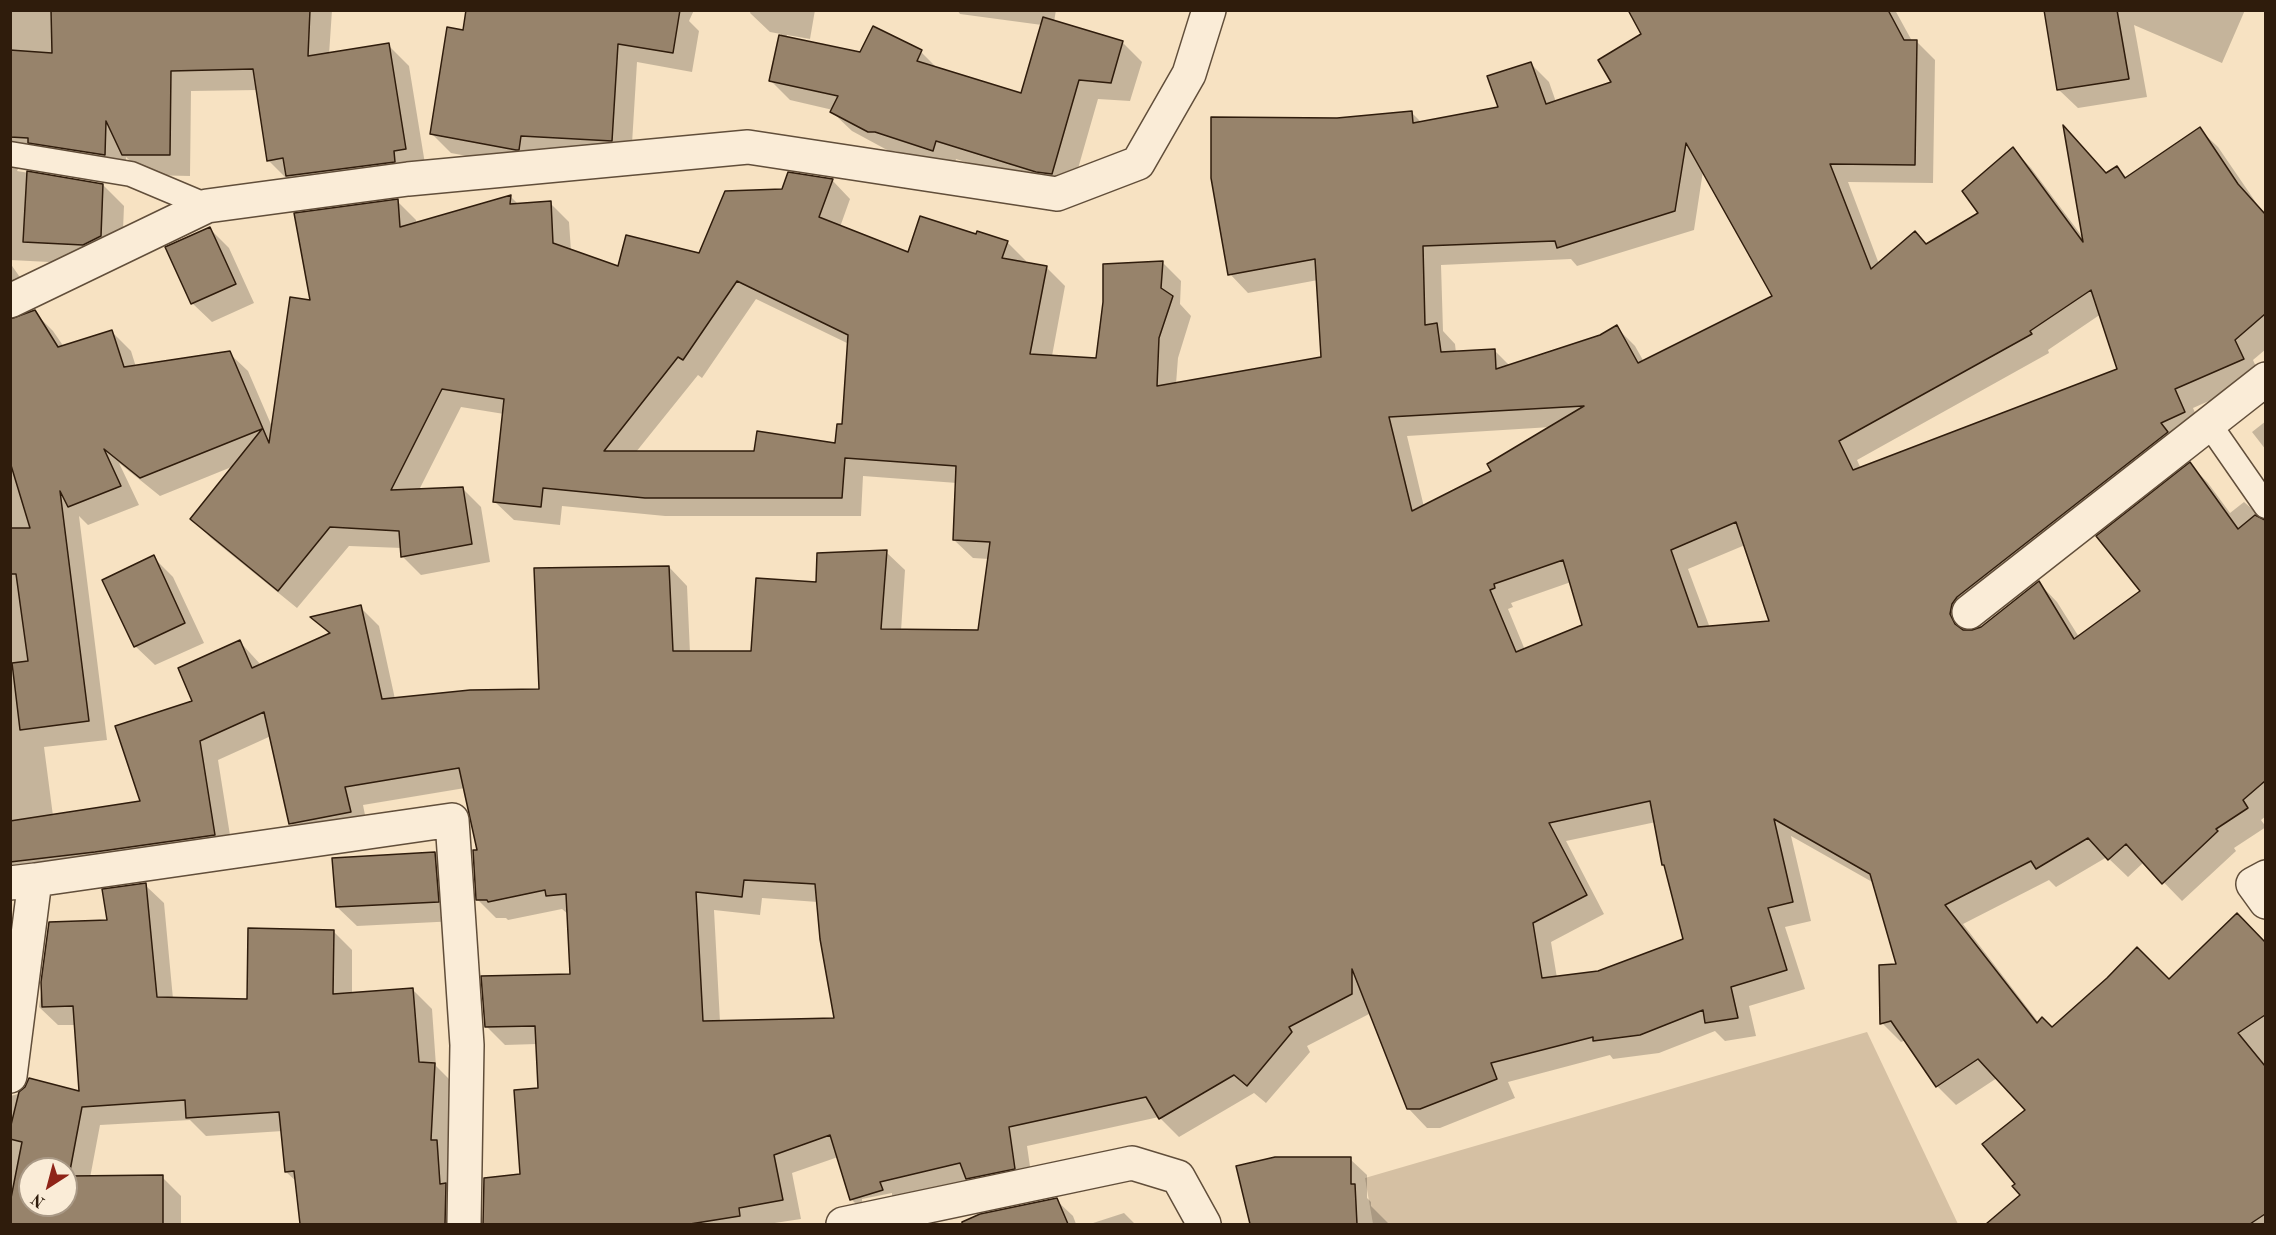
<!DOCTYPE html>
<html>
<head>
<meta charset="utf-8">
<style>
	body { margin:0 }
	#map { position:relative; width:2276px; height:1235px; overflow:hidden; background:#f7e2c2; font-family:"Old Standard TT",serif }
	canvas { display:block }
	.frame { position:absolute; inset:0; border:12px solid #2f1c0c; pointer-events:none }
	.north { position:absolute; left:18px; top:1157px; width:60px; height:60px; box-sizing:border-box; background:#faecd7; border:2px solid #a99986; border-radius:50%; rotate:216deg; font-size:16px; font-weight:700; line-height:24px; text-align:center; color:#2f1c0c }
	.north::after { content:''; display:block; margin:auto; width:21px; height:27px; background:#8f2418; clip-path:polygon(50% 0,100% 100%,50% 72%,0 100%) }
</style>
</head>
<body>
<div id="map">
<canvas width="2276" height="1235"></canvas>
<div class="frame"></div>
<div class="north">N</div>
</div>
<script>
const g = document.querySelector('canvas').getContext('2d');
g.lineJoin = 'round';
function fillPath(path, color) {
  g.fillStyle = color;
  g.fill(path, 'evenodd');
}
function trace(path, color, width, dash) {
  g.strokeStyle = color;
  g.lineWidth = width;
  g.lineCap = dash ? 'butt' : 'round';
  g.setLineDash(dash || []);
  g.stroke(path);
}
const green = new Path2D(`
	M1867,1032L1958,1224H1373L1365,1178Z`);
const shadow = new Path2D(`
	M10,10H332L329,55L388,45L409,66L426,170L289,181L268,160L258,90L191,91L190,176L144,175L126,157L125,175L20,165L17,171L103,185L124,206L122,255L89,264L10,260Z
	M468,10H694L689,21L699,31L692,72L637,62L631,160L536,169L451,153L432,134L464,31Z
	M751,10H815L810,39L787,35L786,38L861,54L921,52L938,69L1022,95L1042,25L960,14L957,10H1056L1054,22L1122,42L1142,62L1130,101L1098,99L1071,193L1056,191L956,159L953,169L895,151H889L852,131L832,112L833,110L790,100L771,81L781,34L770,32L750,13Z
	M1629,10H1895L1912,41H1916L1935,60L1933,183L1848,182L1879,264L1927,245L1980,213L2013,149L2031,168L2084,239L2066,130L2107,174L2117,168L2127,178L2199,129L2218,147L2257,204L2263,211L2266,209V349L2253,360L2261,378L2193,408L2203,431L1970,625L1969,632L1981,628L2039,583L2057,602L2079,637L2142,592L2190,464L2208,483L2230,513L2244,502L2266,521V816L2261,820L2266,827L2234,848L2236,851L2182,901L2144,862L2128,877L2107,857L2056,887L2049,880L1963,924L2039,1023L2052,1029L2169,981L2237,915L2266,944V1224H1999L1994,1219L2022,1196L2017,1184L2027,1110L1997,1078L1956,1105L1937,1086L1906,1040L1901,1042L1882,1023L1898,966L1874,883L1791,836L1811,921L1785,927L1805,989L1749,1006L1756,1036L1725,1041L1715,1031L1659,1053L1613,1059L1610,1055L1508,1082L1515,1098L1440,1128H1427L1408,1108L1371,1013L1307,1046L1310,1052L1266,1103L1254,1093L1179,1137L1159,1117L1027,1146L1033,1187L870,1218L851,1199L838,1157L792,1173L801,1219L768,1224H484L485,1180L522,1175L539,1090L537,1044L505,1045L486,1026L571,976L568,914L562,909L508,920L506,918H496L478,900V851L465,788L363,805L368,830L309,843L291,824L271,736L218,760L233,854L10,882V400L34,312L53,331L64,347L112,332L131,351L136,367L229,353L248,371L273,429L312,302L397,201L416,220V224L511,197L519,205L550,203L569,222L571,251L620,268L700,255L783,190L832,180L850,199L840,227L909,254L977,236L1007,242L1026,261L1025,263L1046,267L1065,286L1052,356L1098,359L1162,262L1181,281L1180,304L1191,316L1178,358L1176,384L1323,358L1318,280L1248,293L1230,274L1331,119L1411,112L1422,123L1500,108L1530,63L1549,82L1556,102L1614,82L1643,35ZM1703,171L1774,297L1644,362L1635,346L1616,327L1601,336L1510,366L1494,350L1456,353L1455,344L1443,331L1441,265L1571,259L1577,266L1694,230ZM756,299L849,344L843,426L837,445L755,452H636L698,375L702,378ZM2101,314L2119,369L1861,469L1857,460L2049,353L2048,350ZM461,407L504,414L495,502L514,520L560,525L562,506L665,516H861L863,476L957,483L954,540L973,558L989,559L979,632L901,631L905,570L886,552L817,584L753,652L690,653L687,586L669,567L540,690L395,699L379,626L360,607L313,617L330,635L261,665L240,642L195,702L142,803L53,816L44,747L107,740L79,516L88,525L139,505L119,463L160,496L234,466L192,519L211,538L297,608L349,546L402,548V556L421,575L490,562L481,507L462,488L419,490ZM1551,427L1493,472L1424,507L1407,436ZM1745,545L1771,623L1710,628L1688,569ZM1571,582L1584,626L1525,650L1508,609L1513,607L1511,603ZM1656,822L1664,865L1667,868L1685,940L1598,972L1557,978L1551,942L1604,914L1566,841ZM762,898L818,902L835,1019L720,1022L714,910L760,915ZM892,1193V1196L862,1202V1199Z
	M2045,10H2245L2222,63L2134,25L2147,97L2078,108L2059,90Z
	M210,229L229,248L254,303L212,322L192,303Z
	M10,263L24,283L10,287Z
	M2266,421V450L2252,432Z
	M153,557L173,577L204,643L155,665L135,646Z
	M435,853L454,873L457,921L357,926L337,907Z
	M145,885L164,903L173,999L249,1000L333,931L352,950V995L413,990L432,1009L436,1066L453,1083L464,1224H302L297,1182L286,1172L283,1131L206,1136L190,1120L100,1125L90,1178L162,1177L181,1196V1224H10V1096L18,1094L26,1089L81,1093L76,1025H58L39,1007L50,923L109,922ZM30,1169H66V1205H30Z
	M1350,1159L1367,1175V1198L1371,1202V1206L1389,1224H1251L1238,1167Z
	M1056,1200L1073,1216L1076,1224H986L982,1215Z
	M1124,1213L1135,1224H1090Z`);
const building = new Path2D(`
	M51,10H310L308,56L389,43L406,149L394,151L395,162L286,176L283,158L267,161L253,69L171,71L170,155H122L106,121L105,155L28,143V138L10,137V50L52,53Z
	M466,10H680L673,53L618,44L612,141L521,136L519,150H516L430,134L447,27L463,30Z
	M1628,10H1888L1904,40H1917L1915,165L1830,164L1871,269L1915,231L1926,244L1978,213L1962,191L2013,147L2083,242L2063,125L2106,173L2117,166L2125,178L2200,127L2238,184L2265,214V314L2235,340L2244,359L2175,389L2185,412L2161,423L2168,432L1957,597L1952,604L1950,614L1955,624L1963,630H1972L1981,627L2039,581L2074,639L2140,591L2096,536L2190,462L2238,529L2255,515L2265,520V781L2243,800L2248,808L2216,829L2218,831L2162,884L2126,844L2108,860L2088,838L2036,869L2031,861L1945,905L2037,1023L2042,1017L2052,1027L2107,978L2137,947L2169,979L2237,913L2265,942V1015L2238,1033L2265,1066V1214L2250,1224H1986L2020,1195L2012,1186L2015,1184L1982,1144L2025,1110L1978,1059L1936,1087L1891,1021L1880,1024L1879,965L1896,964L1870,874L1774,819L1793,902L1768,908L1787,970L1731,987L1738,1018L1705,1023L1703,1010L1640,1035L1593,1041V1037L1491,1063L1497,1079L1420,1109H1407L1352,969V994L1289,1027L1292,1032L1247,1086L1234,1075L1159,1119L1146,1097L1009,1127L1015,1169L966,1179L960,1163L880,1182L883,1190L850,1200L830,1135L774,1155L783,1200L739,1208L740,1216L690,1224H483L484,1178L520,1174L514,1090L538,1088L535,1026L485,1027L481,976L570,974L566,894L546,896L545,890L488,902L487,900H476L473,850H477L459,768L345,787L351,812L289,824L264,712L200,741L215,835L95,852L10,862V821L140,801L115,726L192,701L178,668L240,640L252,668L330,633L310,617L361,605L382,699L470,690L539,689L534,568L669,566L673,651H751L756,578L816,582L817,553L887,550L881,629L978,630L990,542L953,540L956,466L845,458L842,498H645L543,488L541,507L493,502L504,399L442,389L391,490L463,487L472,544L401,557L399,531L330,527L278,591L190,519L262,429L140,478L104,449L121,486L68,507L60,491L89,721L20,730L12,663L28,661L16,574H10V528H30L10,462V319L35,310L58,347L112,330L124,367L230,351L269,443L290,297L310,300L294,213L398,199L400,227L511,195L510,204L551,201L553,243L618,266L626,235L699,253L725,191L782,189L788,172L833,179L819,217L908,252L920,216L976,234L977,231L1008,241L1002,258L1047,266L1030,354L1096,358L1103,302V264L1163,261L1161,288L1173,296L1159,338L1157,386L1321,357L1315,259L1228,275L1211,178V117L1337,118L1412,111L1413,123L1498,107L1487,76L1531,62L1546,104L1611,82L1598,60L1641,34ZM1686,143L1772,296L1638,363L1617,325L1600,335L1496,369L1495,349L1441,352L1437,323L1425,325L1423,246L1555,241L1557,248L1675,211ZM737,281L848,335L842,424H837L835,443L757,431L754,451H604L678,357L683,360ZM2091,290L2117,369L1853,470L1839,441L2032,334L2030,331ZM1584,406L1487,464L1491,471L1412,511L1389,417ZM1736,522L1769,621L1698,627L1671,550ZM1563,560L1582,625L1516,652L1490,590L1495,588L1494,584ZM1650,801L1662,865H1664L1683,939L1598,971L1542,978L1533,923L1587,895L1549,823ZM744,880L815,884L820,939L834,1018L703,1021L696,892L742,897Z
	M2044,10H2117L2129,79L2057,90Z
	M1043,17L1123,41L1111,83L1079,80L1052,174L1036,172L936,141L933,151L875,132H868L830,112L838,96L769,81L779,35L860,52L873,26L922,50L917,61L1021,93Z
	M27,171L103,184L101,236L83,245L23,242Z
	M210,227L236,284L191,304L165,247Z
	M154,555L185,623L134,647L102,580Z
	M435,852L439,902L336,907L332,858Z
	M146,883L157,997L247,999L248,928L334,930L333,994L413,988L419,1062L435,1063L431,1140H437L440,1184L446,1183L445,1224H300L294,1171L285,1172L279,1112L186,1118L185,1100L82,1107L69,1176L163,1175V1224H10V1203L22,1142L10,1139V1129L19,1092L25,1087L29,1078L79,1091L73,1006L42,1007L41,982L49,922L107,920L102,889ZM30,1169H66V1205H30Z
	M1275,1157H1351V1184H1355L1357,1224H1250L1236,1166Z
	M1057,1198L1068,1224H962V1222L980,1214Z`);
const lane = new Path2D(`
	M10,154L131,174L207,206
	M2209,424L2266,506`);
const street = new Path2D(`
	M10,301L207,206L408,179L748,147L1057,194L1138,163L1189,74L1209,10
	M1969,612L2266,379
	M2266,877L2253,884L2266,902
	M35,880L452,820L467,1045L464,1224
	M10,883L35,880L10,1076
	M843,1224L1132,1163L1178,1177L1204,1224`);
fillPath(green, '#d5c0a3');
fillPath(shadow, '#0003');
fillPath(building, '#97836b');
trace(building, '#2f1c0c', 1.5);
trace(lane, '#614e3a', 27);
trace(street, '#614e3a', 36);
trace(lane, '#faecd7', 24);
trace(street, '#faecd7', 33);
</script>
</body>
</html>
